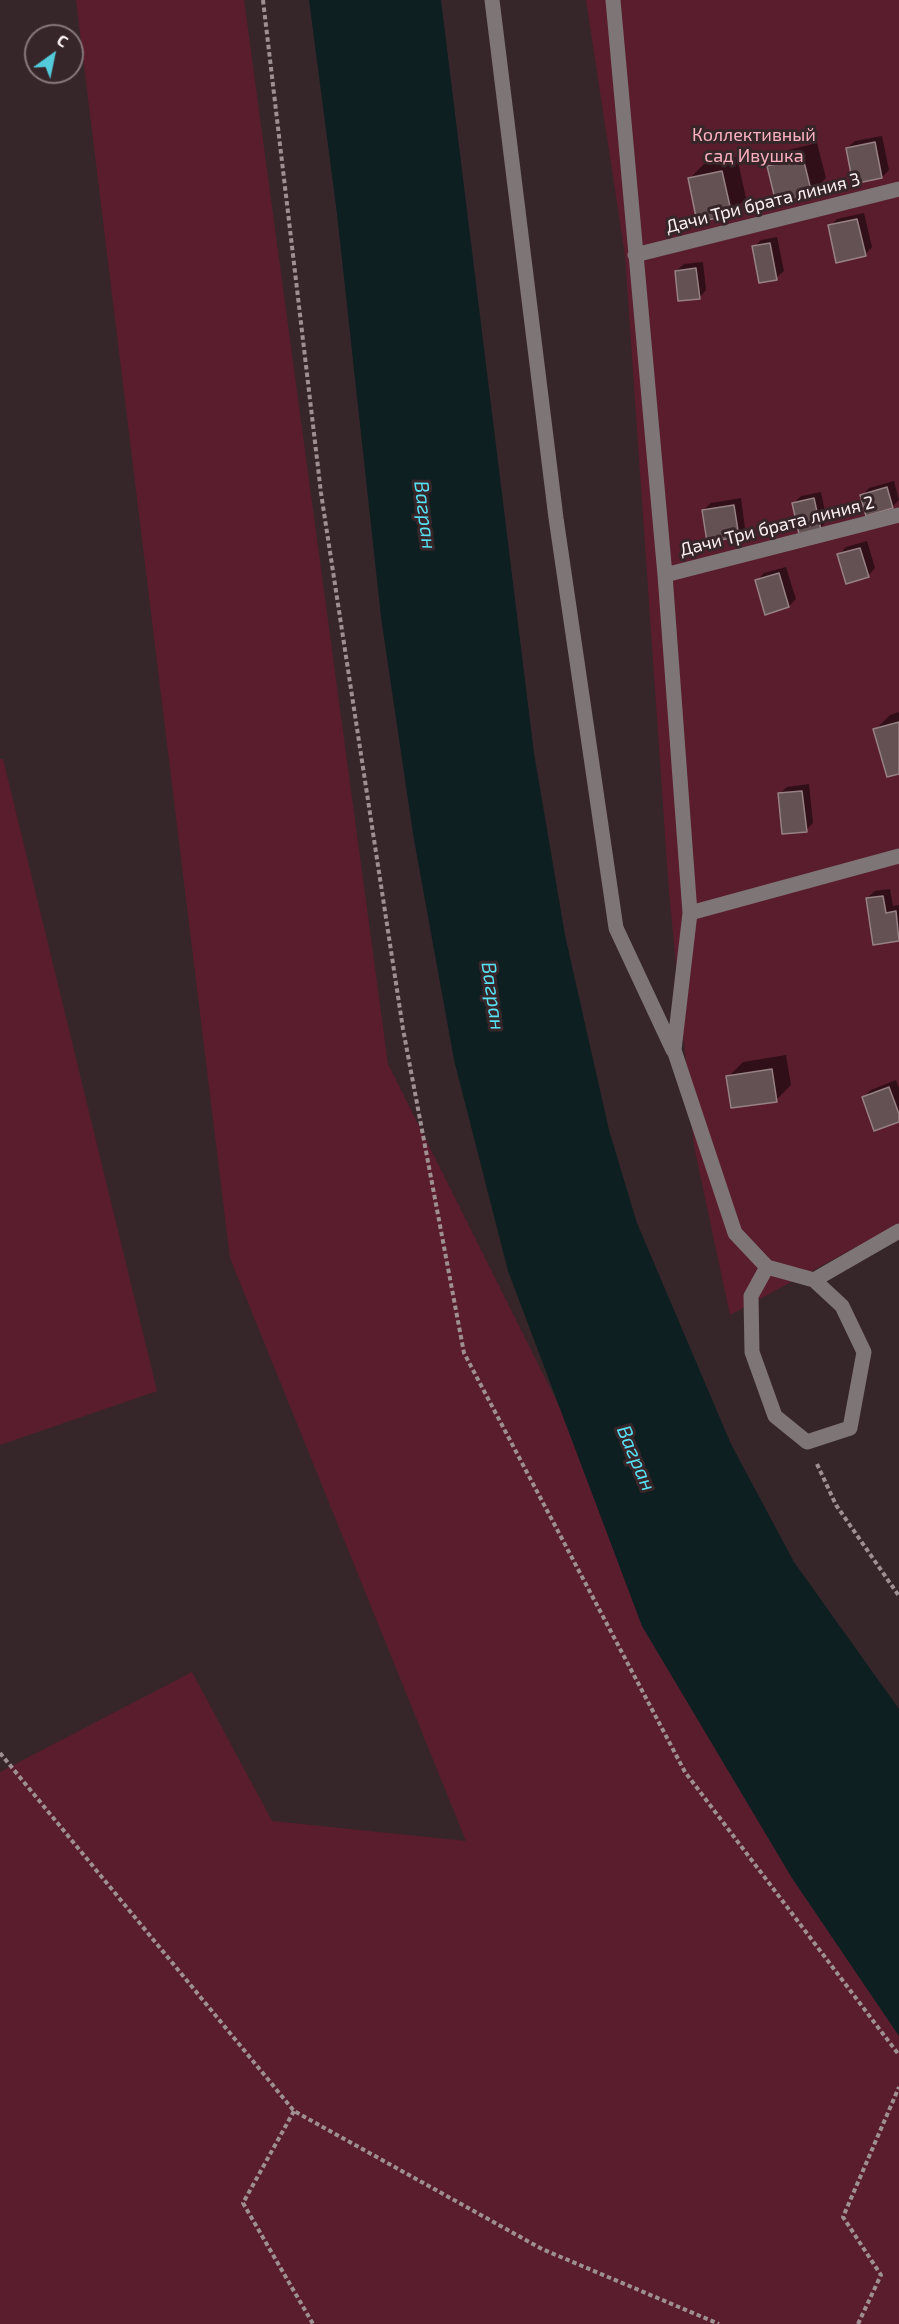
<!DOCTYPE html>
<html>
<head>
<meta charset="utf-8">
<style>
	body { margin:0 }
	#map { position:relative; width:899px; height:2324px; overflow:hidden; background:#372629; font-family:"Exo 2",sans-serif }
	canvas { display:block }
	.north { position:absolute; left:24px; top:24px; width:60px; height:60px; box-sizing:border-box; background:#372629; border:2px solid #86777a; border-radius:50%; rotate:33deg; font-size:16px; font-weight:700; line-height:24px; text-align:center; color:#fcf1f3 }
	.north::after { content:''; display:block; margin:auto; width:21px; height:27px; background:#53cbdb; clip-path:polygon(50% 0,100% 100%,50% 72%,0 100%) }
</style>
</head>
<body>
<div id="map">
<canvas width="899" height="2324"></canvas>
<div class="north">С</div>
</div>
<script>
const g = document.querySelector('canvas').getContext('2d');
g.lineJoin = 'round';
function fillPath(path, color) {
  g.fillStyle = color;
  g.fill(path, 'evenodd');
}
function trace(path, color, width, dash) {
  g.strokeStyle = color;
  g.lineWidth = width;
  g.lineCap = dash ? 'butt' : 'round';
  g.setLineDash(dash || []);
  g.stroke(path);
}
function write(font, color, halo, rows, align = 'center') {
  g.font = font + ' "Exo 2",sans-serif';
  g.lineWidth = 6;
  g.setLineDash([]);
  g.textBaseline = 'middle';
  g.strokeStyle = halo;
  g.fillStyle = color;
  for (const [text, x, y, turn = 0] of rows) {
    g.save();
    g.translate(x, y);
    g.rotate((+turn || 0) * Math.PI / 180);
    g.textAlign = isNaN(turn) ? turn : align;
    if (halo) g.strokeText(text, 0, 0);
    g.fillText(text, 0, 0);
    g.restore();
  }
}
const green = new Path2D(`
	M76,0H244L388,1064L564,1416L642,1626L792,1878L899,2036V2324H0V1772L192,1672L272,1821L466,1841L230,1258Z
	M586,0H899V1224L730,1315L694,1146L669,892L625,255Z
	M0,759H3L157,1391L0,1445Z`);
const water = new Path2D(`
	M309,0H441L534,753L565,935L609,1130L637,1223L731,1444L794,1562L899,1709V2036L792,1878L642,1626L508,1271L454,1060L413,834L381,617L337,214Z`);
const shadow = new Path2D(`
	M882,136L889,170L882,177L847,148L855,141Z
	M817,143L826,178L811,193L769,166L784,151Z
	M737,157L746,198L731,213L689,179L704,164Z
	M864,213L872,247L865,255L830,226L837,219Z
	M777,237L784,271L776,278L754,247L761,240Z
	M703,262L706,290L699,298L676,271L684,264Z
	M894,481L899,500L892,507L862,496L869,488Z
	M821,492L827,521L820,528L794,503L801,496Z
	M741,498L745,528L738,536L703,510L711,503Z
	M867,541L875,568L868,576L839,555L846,547Z
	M786,567L796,599L789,606L757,581L764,573Z
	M899,712V772L875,730L890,715Z
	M809,784L813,823L806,830L779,794L787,787Z
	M890,889L893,906L899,905V940L874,943L867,898L875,891Z
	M786,1055L791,1085L776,1100L728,1077L743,1062Z
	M896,1080L899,1088V1121L863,1097L871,1090Z`);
const building = new Path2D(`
	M875,142L882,178L853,184L846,148Z
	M803,158L812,194L776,203L767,166Z
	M722,171L732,215L697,222L688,178Z
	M857,219L866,256L836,263L828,225Z
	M770,243L777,280L759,283L752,246Z
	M696,268L700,299L678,301L675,271Z
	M887,487L893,508L866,516L860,495Z
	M814,498L821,530L799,534L792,503Z
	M734,505L739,537L707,542L702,510Z
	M860,548L869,577L846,584L837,554Z
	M779,573L789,607L765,615L755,580Z
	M899,722V774L887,777L873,729Z
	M802,791L807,832L782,834L778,793Z
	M883,896L886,913L896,911L899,941L873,945L866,898Z
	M772,1069L777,1102L731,1108L726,1076Z
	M889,1087L899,1114V1122L874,1131L862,1097Z`);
const path = new Path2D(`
	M263,0L321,493L403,1029L464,1353L685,1772L899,2055
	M817,1464L836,1505L899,1596
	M0,1753L294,2111L542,2249L719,2324
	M294,2111L243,2203L313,2324
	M858,2324L881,2275L843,2217L899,2087`);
const minor = new Path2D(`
	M492,0L556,518L616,928L673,1050
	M613,0L665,575L690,913L674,1050L735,1233L767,1267L814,1280L899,1231
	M635,255L899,189
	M665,575L899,515
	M690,913L899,856
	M767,1267L751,1296L752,1352L775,1416L807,1442L850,1428L864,1352L842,1306L814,1280`);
const parkNames = [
	["Коллективный",754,135],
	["сад Ивушка",754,156]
];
const streetNames = [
	["Дачи Три брата линия 3",763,203,-14],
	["Дачи Три брата линия 2",777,526,-14]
];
const waterNames = [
	["Вагран",425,515,83],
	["Вагран",493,996,82],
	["Вагран",636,1458,67]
];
fillPath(green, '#5a1d2e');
fillPath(water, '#0e1f22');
fillPath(shadow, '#0007');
fillPath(building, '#645154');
trace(building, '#968184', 1.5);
trace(path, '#9d8f92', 4, [4.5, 3]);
trace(minor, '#7e7577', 15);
write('18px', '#fcb1c0', '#372629', parkNames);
write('18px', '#fcf1f3', '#372629', streetNames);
write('italic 20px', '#57e1f3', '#372629', waterNames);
</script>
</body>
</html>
